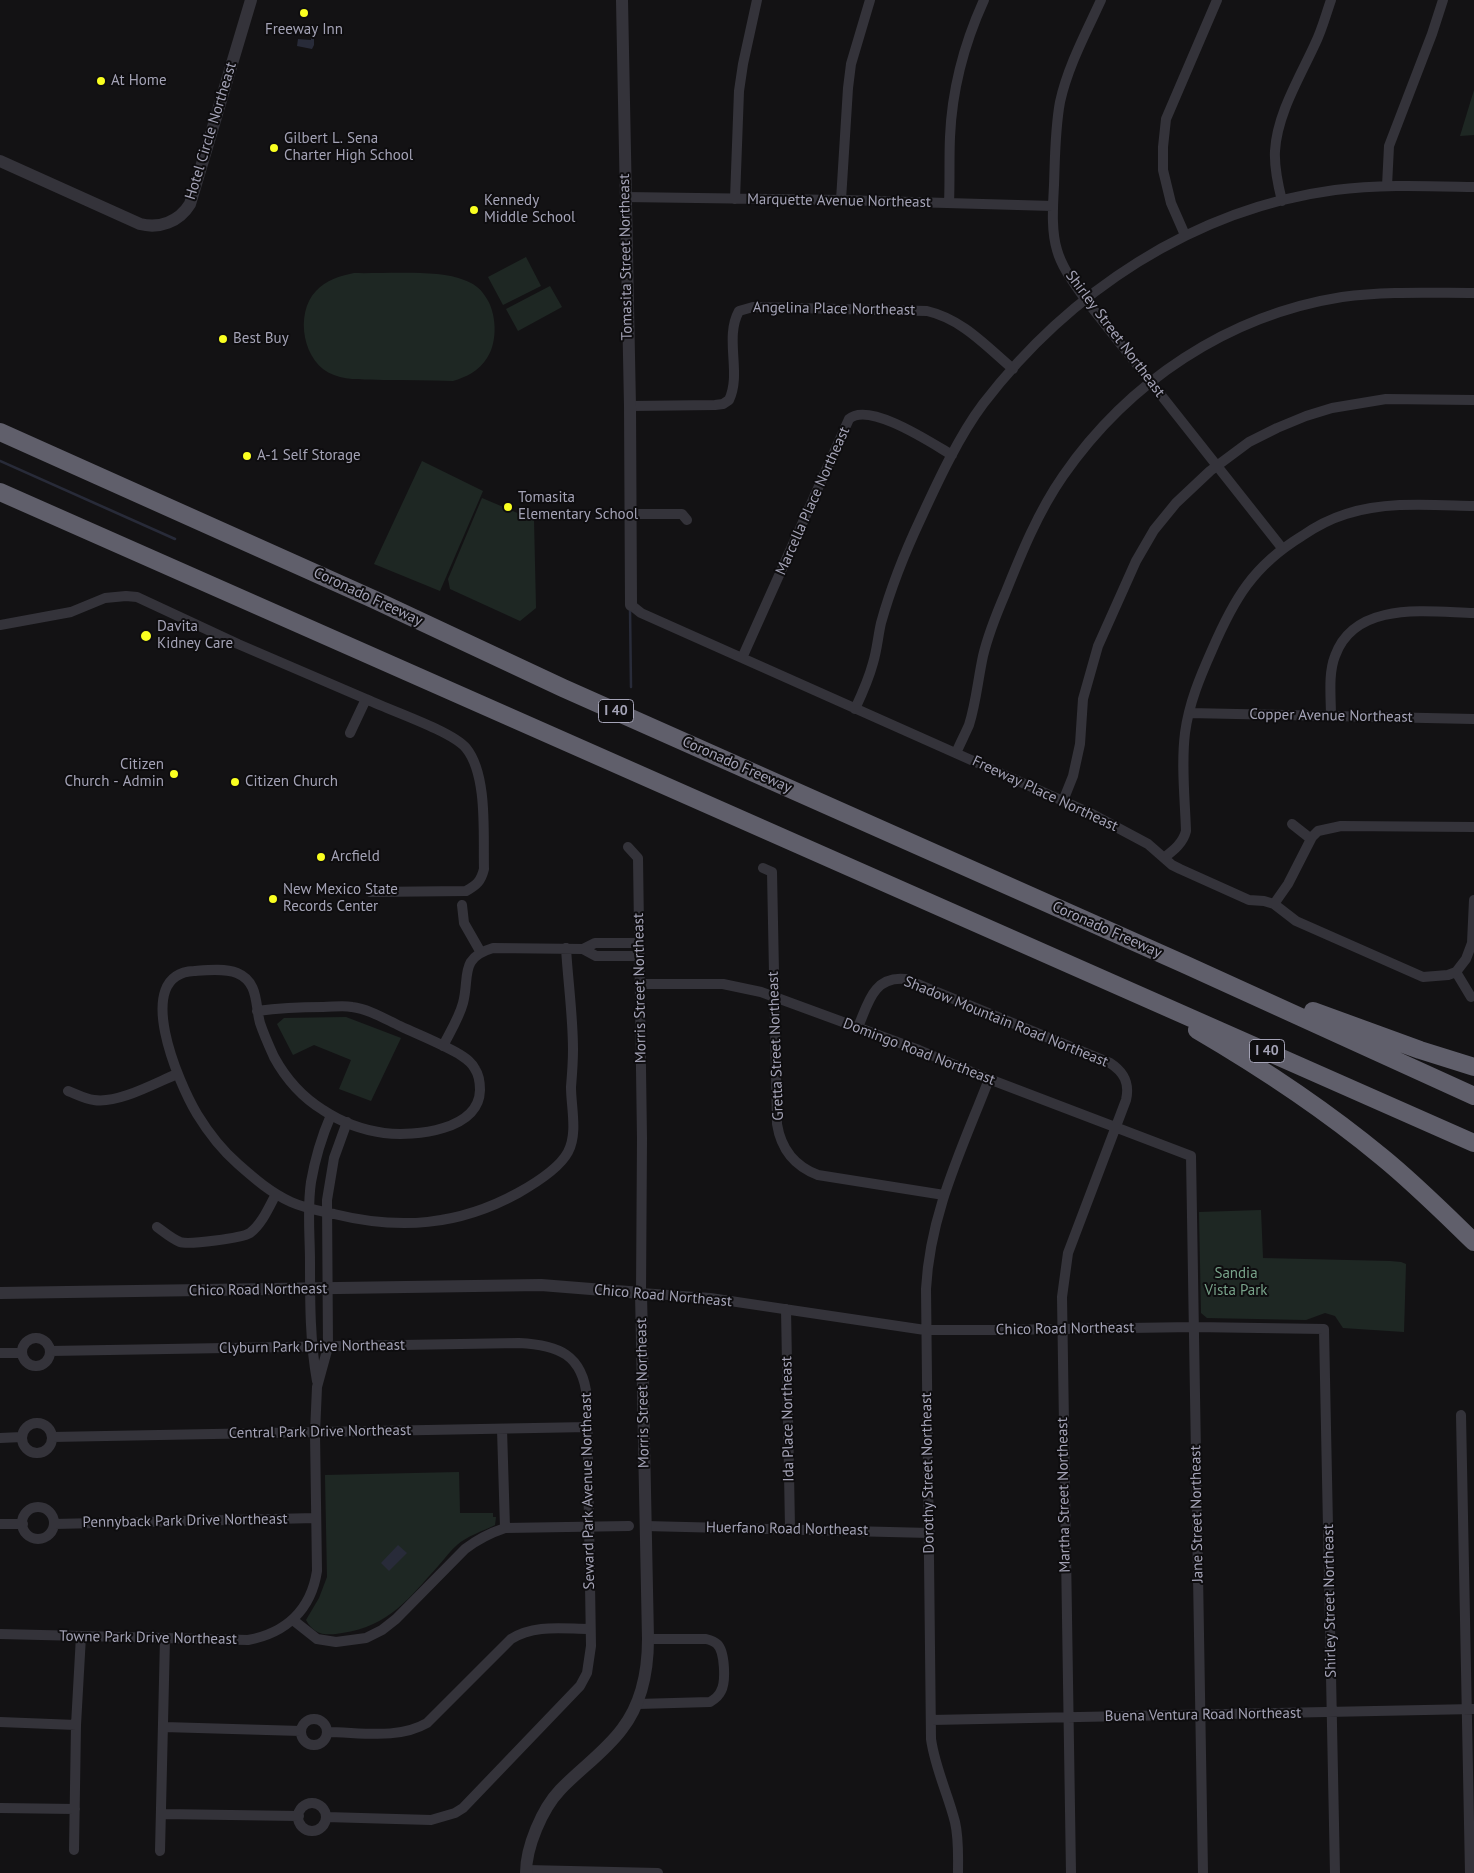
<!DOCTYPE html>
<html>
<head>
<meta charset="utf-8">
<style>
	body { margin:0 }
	canvas { display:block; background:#131214 }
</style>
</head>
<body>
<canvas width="1474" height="1873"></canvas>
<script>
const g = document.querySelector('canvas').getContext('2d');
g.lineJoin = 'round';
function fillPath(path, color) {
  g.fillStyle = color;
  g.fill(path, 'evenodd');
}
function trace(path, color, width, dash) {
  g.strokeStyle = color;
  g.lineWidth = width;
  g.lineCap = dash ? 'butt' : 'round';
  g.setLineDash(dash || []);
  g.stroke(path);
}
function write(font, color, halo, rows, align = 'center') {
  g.font = font + ' "PT Sans",sans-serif';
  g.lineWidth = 4;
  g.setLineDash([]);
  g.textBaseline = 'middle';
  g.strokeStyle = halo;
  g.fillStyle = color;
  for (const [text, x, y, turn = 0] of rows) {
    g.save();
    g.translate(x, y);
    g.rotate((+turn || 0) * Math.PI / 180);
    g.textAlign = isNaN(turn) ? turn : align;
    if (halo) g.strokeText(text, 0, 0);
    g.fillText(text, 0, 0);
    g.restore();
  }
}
const green = new Path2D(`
	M1474,90V135L1460,136Z
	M526,257L541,286L503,305L488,277Z
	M354,273C382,274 439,269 464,280C473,283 480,288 485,296C497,312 498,342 487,358C479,371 466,377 453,381C430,380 407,380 384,380C367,379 350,381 334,375C303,364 294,314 316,291C326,280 340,276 354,273Z
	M550,286L562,307L518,331L506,309Z
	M422,461L483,491L440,591L374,564Z
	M482,498L534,520L536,608L520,621L450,589L448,579Z
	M346,1017L401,1038L371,1101L339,1089L351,1060L314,1045L293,1055L277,1024L284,1018Z
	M1261,1210L1263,1258L1390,1261L1401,1262L1406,1264L1404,1332L1343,1328L1335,1316L1325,1313L1306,1320L1207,1318L1201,1313L1199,1212Z
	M459,1472L460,1513H493V1517H496L495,1525C483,1531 467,1536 457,1545C451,1550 445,1558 439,1565C409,1598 390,1626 342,1633C326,1636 314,1635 306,1620L319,1598L327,1577L325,1475Z`);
const water = new Path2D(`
	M311,38H314V45L312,49L297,46L298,39L311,40Z
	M398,1545L407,1553L389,1571L381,1563Z`);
const stream = new Path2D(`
	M0,461L175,539
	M630,608L631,687`);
const minor = new Path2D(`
	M1101,0C1086,33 1068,66 1060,102C1055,129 1055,158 1054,185C1053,206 1051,230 1057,250C1062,268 1074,283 1085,299L1282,548
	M1387,186L1389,146L1432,34L1443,0
	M625,197L841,200L1053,206
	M735,199L739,91L743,64L757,0
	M841,200L848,88L851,64L870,0
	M1282,201C1278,185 1274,168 1275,151C1277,114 1300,77 1315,44C1322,30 1326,14 1331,0
	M949,203C950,181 949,159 950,137C952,89 964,44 984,0
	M1185,235L1171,203L1163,170V147L1166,119L1217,0
	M630,406L715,405L723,404L729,400C742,373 724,338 739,311L753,307L927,311C962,319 986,346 1013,369
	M630,514H682L687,520
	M631,605L641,613L1090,813L1148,844L1172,865L1180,869L1249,900L1264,901L1274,904L1296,921L1423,977L1448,975L1456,972L1466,959L1472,943L1474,900
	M0,625L71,612L105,598L126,596L137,597L238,644L366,699L350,733
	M742,658L849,419C869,401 933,444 952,455
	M366,699C389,710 452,731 466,748C488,775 483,835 484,869C481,881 477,885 466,891L370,892
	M855,709C862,694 869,678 873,663C877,650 878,636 881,623C891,587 905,552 921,518C938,481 959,436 983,404C1069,292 1193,209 1335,190C1381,184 1427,186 1474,187
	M1189,713L1474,719
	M1331,717C1331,697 1328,674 1335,656C1355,600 1428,612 1474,613
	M956,753C960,744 965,734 969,725C976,703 978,679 983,656C988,635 996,615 1005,594C1021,554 1038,512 1063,476C1128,382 1228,315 1342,297C1386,291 1430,293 1474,293
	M1063,801L1073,776L1080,744L1083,699L1098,646L1136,561L1154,530L1176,503L1210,471L1249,442L1277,428L1306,416L1332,408L1386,399L1474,400
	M1292,824L1311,839
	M628,847L638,858L642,1139L641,1293L710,1298L925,1330H996L1194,1327L1324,1329L1335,1873
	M1165,857C1174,850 1183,843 1186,831C1185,799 1181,765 1185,733C1189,703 1200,677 1212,650C1234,599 1253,566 1302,536C1315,527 1330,519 1346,514C1387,501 1431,505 1474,506
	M763,868L772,872L777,1124C781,1149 794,1166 818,1175L944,1195
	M1274,904L1288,884L1312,837L1318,831L1341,826L1474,827
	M462,905L464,923L480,951
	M583,949L596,956H639
	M1456,972L1471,997
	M640,984H723L761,992L919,1050L989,1079L1191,1156L1203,1873
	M257,1011C279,1008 301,1007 323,1007C333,1007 343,1005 352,1007C369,1009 385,1019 400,1026C419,1035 440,1043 459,1054C465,1058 472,1062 475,1069C479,1075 480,1082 480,1090C479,1130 415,1137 384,1133C363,1130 341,1122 323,1110C302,1097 286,1079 274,1057C269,1046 264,1035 260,1023C255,1005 259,982 237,973C225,968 207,970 194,971C131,974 179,1084 197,1114C208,1132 222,1150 238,1164C255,1179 271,1193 291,1202C304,1208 320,1211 334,1214C399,1230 458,1226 518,1193C534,1184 559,1169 568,1152C578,1133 571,1107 571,1087C572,1075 573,1063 573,1050C573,1016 568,982 566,948
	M858,1027C868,1004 873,976 905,979L1110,1063C1124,1072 1130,1083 1126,1100L1068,1253L1062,1297L1071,1873
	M443,1046C450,1032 459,1018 463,1003C470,976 459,958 493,948L583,949L595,943H639
	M68,1091C76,1094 85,1099 94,1100C118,1104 155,1083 177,1074
	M157,1227C164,1232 172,1239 180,1242C189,1245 242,1238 250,1233C262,1224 269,1207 276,1194
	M786,1309L790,1528
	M22 1352a14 14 0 1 1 28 0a14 14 0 1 1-28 0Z
	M50,1351L519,1343C558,1345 583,1354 587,1398L591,1646L587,1673L580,1686L463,1808L455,1813L431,1820L326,1817
	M0,1353H22
	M317,1381C310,1342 310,1303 310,1262C310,1236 307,1208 311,1182C315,1159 322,1136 331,1115
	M1461,1415L1470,1873
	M22 1438a15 15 0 1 1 30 0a15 15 0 1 1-30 0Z
	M502,1429L505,1528
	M52,1437L588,1427
	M0,1438L22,1437
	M22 1523a16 16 0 1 1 32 0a16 16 0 1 1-32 0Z
	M0,1524H23
	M54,1524L316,1518
	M645,1526L930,1533
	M293,1620L317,1639L336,1642L366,1638L382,1630L396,1619L465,1549C478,1539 490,1533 505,1528L629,1526
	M0,1634L248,1640C286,1633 311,1610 317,1571L315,1433L317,1387L328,1347L327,1200L334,1158L347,1122
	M637,1704L710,1702C715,1699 719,1696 721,1691C726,1682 725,1651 717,1644C714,1641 710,1640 706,1639H648
	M301 1732a13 13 0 1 1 26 0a13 13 0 1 1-26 0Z
	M931,1720L1474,1709
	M0,1722L76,1725
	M164,1727L301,1731
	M327,1732C359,1732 398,1740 427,1723L511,1639C535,1624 563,1629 590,1629
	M298 1817a14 14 0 1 1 28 0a14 14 0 1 1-28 0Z
	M0,1808L75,1809
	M162,1814L299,1816
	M74,1850L76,1725L81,1636
	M160,1851L165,1638
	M526,1870L658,1873
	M958,1873C958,1856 959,1839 955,1822C948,1794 935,1768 931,1739L926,1289C930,1213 962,1149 989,1079`);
const tertiary = new Path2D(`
	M622,0L630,406L631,605
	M0,161L140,224C159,229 179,222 190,204L251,0
	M0,1293L541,1285L641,1293L648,1639C648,1671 642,1703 622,1729C605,1752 580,1769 560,1790C542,1809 526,1847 526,1873`);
const motorway = new Path2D(`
	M0,432L373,599L563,688L1184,964L1474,1096
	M0,492L1474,1143
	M1313,1011L1420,1050L1474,1067
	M1197,1030C1262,1068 1324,1109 1382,1157C1414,1183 1444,1213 1474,1242`);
const markers = [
	[304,13,5,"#faff20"],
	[101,81,5,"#faff20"],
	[274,148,5,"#faff20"],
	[474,210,5,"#faff20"],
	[223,339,5,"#faff20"],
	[247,456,5,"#faff20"],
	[508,507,5,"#faff20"],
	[146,636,6,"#faff20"],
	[174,774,5,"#faff20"],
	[235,782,5,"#faff20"],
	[321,857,5,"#faff20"],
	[273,899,5,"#faff20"]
];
const shields = [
	[616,711,35],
	[1267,1051,35]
];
const shieldNames = [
	["I 40",616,711],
	["I 40",1267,1051]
];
const poiNames = [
	["Freeway Inn",304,30,"center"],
	["At Home",111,81],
	["Gilbert L. Sena",284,139],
	["Charter High School",284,156],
	["Kennedy",484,201],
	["Middle School",484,218],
	["Best Buy",233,339],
	["A-1 Self Storage",257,456],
	["Tomasita",518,498],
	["Elementary School",518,515],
	["Davita",157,627],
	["Kidney Care",157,644],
	["Citizen",164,765,"right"],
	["Church - Admin",164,782,"right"],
	["Citizen Church",245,782],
	["Arcfield",331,857],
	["New Mexico State",283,890],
	["Records Center",283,907]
];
const streetNames = [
	["Hotel Circle Northeast",211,131,-73],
	["Marquette Avenue Northeast",839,201,1],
	["Tomasita Street Northeast",626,257,-91],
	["Angelina Place Northeast",834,309,1],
	["Shirley Street Northeast",1115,334,53],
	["Marcella Place Northeast",813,501,-66],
	["Coronado Freeway",368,597,25],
	["Copper Avenue Northeast",1331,716,1],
	["Coronado Freeway",737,765,24],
	["Freeway Place Northeast",1045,794,25],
	["Coronado Freeway",1107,930,24],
	["Morris Street Northeast",640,988,-91],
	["Shadow Mountain Road Northeast",1006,1022,22],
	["Gretta Street Northeast",776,1046,-92],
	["Domingo Road Northeast",919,1052,21],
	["Chico Road Northeast",258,1290,-1],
	["Chico Road Northeast",663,1296,5],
	["Chico Road Northeast",1065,1329,-1],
	["Clyburn Park Drive Northeast",312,1347,-1],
	["Morris Street Northeast",643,1393,-91],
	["Ida Place Northeast",788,1419,-91],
	["Central Park Drive Northeast",320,1432,-1],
	["Dorothy Street Northeast",928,1473,-91],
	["Seward Park Avenue Northeast",588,1491,-91],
	["Martha Street Northeast",1064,1495,-91],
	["Jane Street Northeast",1197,1514,-91],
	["Pennyback Park Drive Northeast",185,1521,-1],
	["Huerfano Road Northeast",787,1529,1],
	["Shirley Street Northeast",1330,1601,-91],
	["Towne Park Drive Northeast",148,1638,1],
	["Buena Ventura Road Northeast",1203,1715,-1]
];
const parkNames = [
	["Sandia",1236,1274],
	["Vista Park",1236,1291]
];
fillPath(green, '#1e2723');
fillPath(water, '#282b39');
trace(stream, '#282b39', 2.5);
trace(minor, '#34333a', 10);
trace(tertiary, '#34333a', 12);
trace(motorway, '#605f6b', 18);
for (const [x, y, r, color] of markers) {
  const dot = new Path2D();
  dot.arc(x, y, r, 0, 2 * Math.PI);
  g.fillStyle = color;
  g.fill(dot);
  trace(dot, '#0e0d0f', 2);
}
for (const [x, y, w] of shields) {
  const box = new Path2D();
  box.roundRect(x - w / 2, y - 11.5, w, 23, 4);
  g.fillStyle = '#0e0d0f';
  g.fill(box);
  trace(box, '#a4a3b6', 1);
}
write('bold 14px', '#a4a3b6', null, shieldNames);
write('15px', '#a4a3b6', '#0e0d0f', poiNames, 'left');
write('15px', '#a4a3b6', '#0e0d0f', streetNames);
write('15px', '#78a38a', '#0e0d0f', parkNames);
</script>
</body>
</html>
